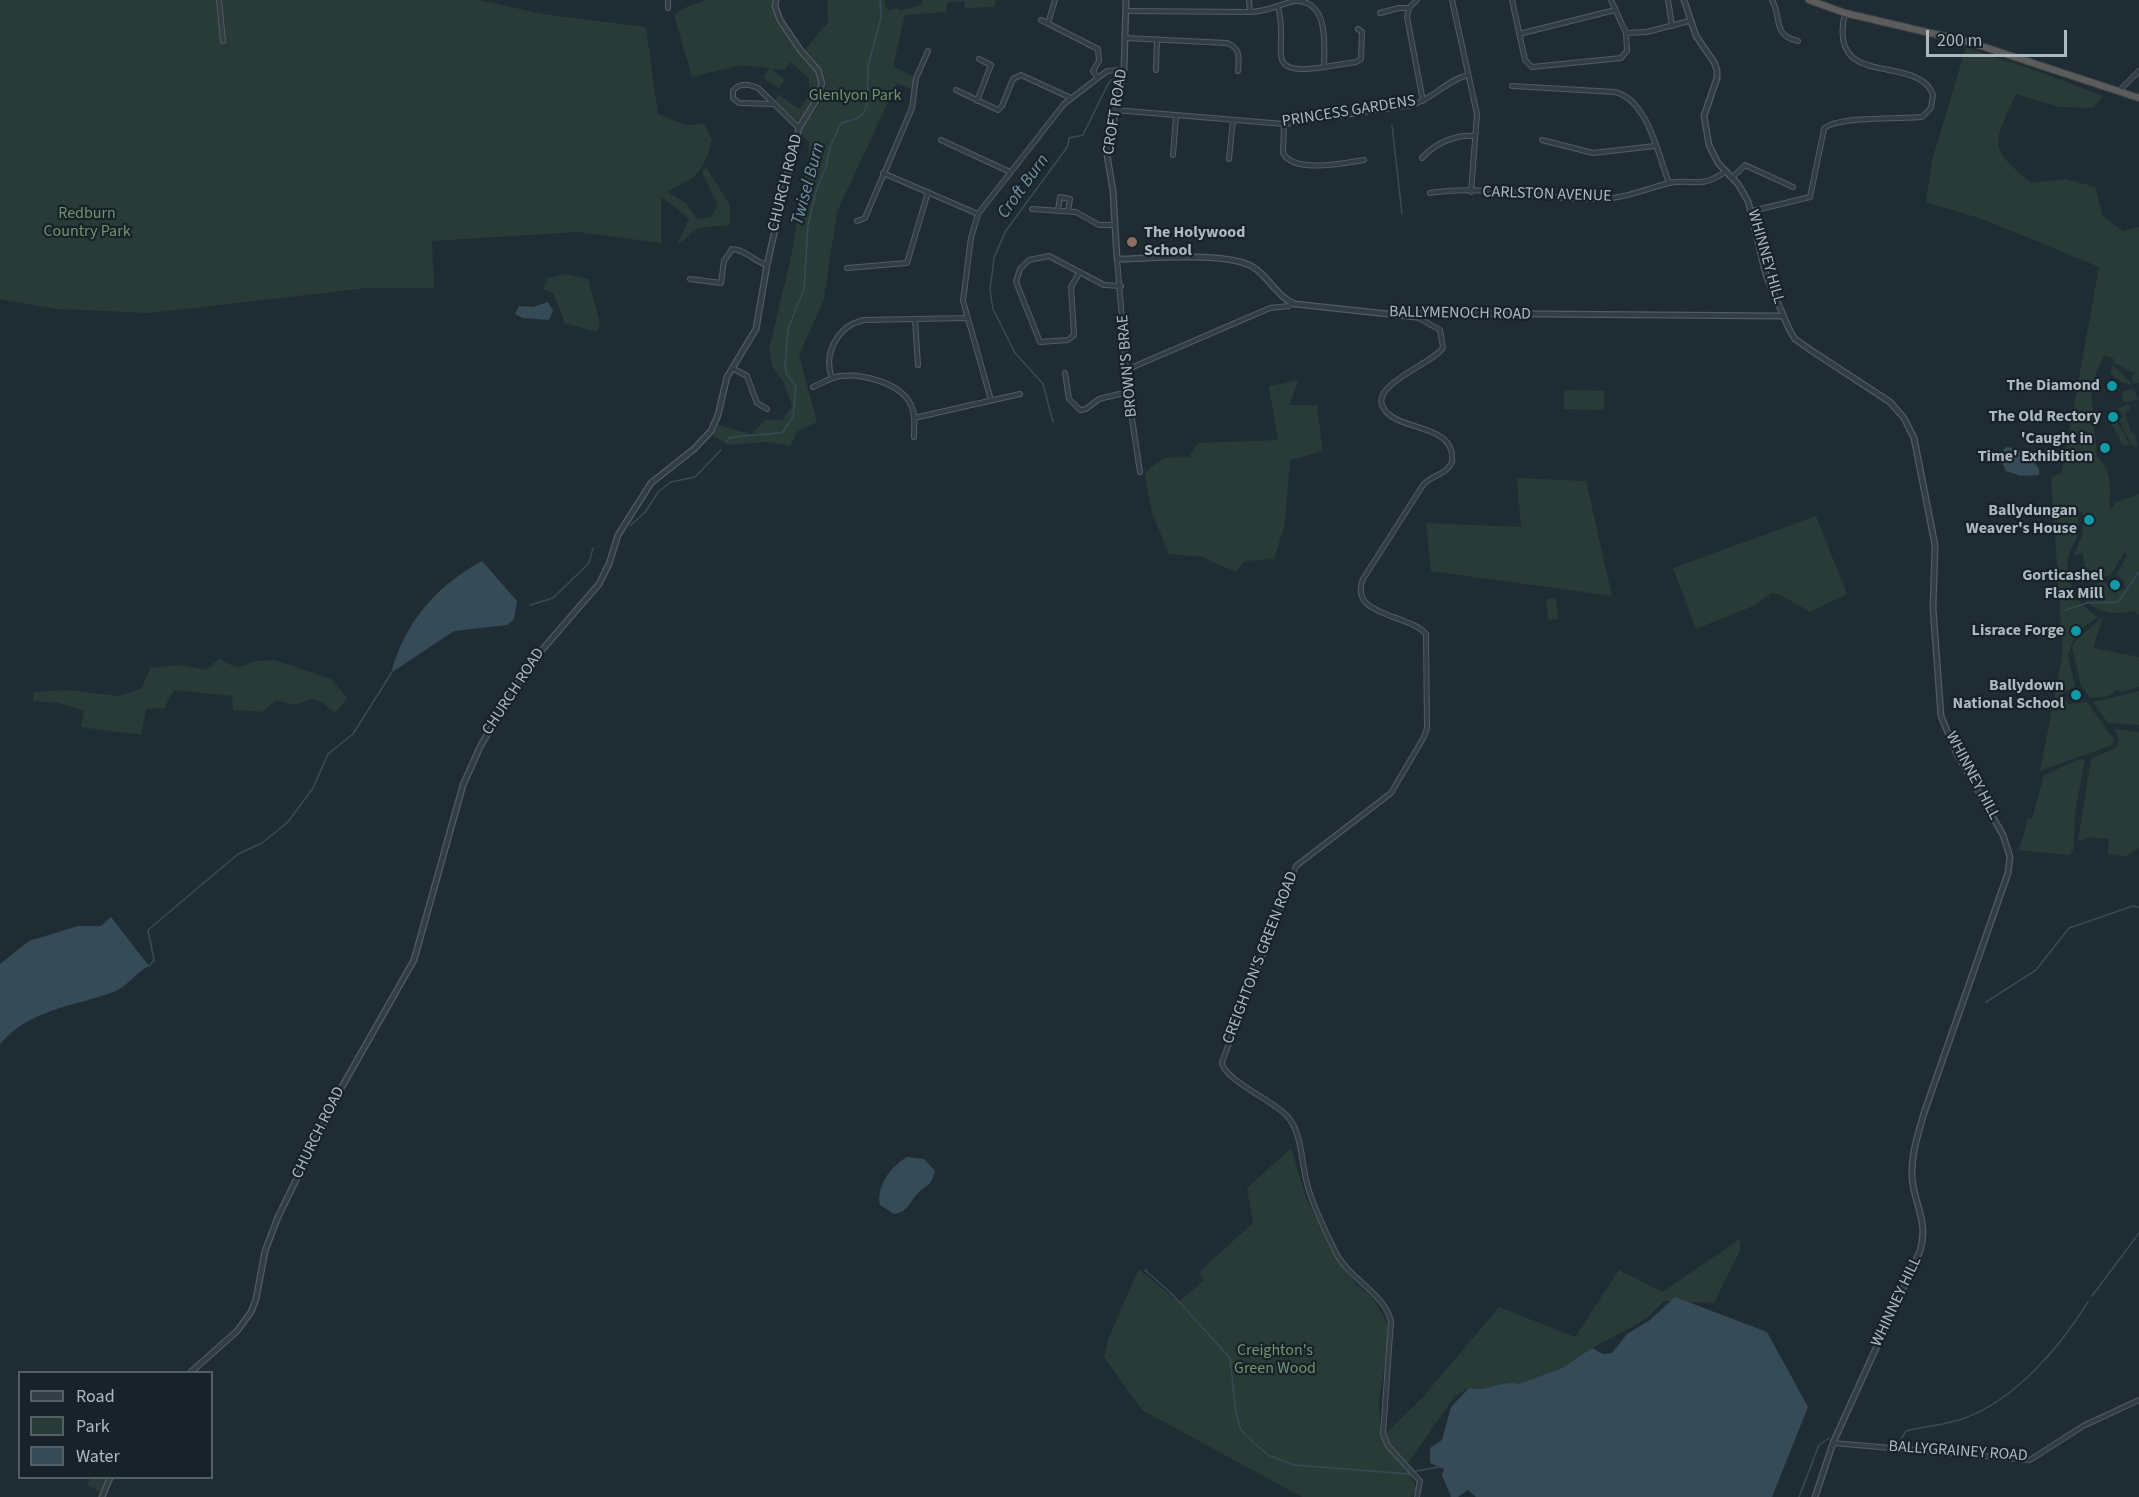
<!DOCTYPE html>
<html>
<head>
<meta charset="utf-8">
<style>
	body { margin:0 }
	#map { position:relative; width:2139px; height:1497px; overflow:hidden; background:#202c33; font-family:"Source Sans 3",sans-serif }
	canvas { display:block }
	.legend { position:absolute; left:18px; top:1371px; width:195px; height:108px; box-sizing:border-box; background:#192228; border:2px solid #545e65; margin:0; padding:8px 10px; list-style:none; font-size:18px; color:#adb9c1 }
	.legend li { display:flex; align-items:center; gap:12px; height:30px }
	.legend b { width:30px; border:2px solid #545e65 }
	.scale { position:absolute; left:1926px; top:30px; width:141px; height:27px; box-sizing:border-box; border:3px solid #adb9c1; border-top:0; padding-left:8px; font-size:18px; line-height:21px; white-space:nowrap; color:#adb9c1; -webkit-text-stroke:4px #192228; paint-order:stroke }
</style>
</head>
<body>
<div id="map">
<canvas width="2139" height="1497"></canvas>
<ul class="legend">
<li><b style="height:8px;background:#333e44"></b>Road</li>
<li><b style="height:16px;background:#283b36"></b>Park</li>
<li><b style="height:16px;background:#354b58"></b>Water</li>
</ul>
<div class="scale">200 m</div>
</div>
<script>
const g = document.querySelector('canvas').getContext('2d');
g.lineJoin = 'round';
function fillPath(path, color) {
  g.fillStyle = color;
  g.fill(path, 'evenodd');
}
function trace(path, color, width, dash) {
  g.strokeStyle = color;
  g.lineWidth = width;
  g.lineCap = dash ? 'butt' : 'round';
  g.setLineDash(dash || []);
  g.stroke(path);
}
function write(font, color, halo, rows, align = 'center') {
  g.font = font + ' "Source Sans 3",sans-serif';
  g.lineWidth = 4.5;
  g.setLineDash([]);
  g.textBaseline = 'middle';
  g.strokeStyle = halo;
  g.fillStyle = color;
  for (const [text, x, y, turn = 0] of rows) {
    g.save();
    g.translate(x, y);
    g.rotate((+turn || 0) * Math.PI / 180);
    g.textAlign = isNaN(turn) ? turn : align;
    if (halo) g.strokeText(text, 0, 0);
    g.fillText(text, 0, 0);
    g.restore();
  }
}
const green = new Path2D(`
	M0,0H479L542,14L646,27L658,114L685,125L705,124L712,140C708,153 704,170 692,178C685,183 675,186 668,192L687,204L697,219L711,217L718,205L702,172L706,167L730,205V225L698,228L677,245L689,219L661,196V243L578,232L432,241L434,288H367L150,313L58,309L0,299Z
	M706,0H774L772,7L783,30L819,75C824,91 809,109 800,123L775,101L778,94L799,109L809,95V78L791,62L784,70L771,69L785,79L779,88L763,78L769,68L741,65L692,77L674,15L684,8Z
	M827,0H885L884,4L888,10L898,8L903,13L901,10L922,5V0H995V7L965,8L964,1L948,2L946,12L905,15L893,66L916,78L914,90L897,83L837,212L824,299L799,355L817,422L798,431L790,446L766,442L728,445L713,436L718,425L752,434L765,420H782L792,406L784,383L773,368L769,349L790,262L809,153V141L799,133C808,119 835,91 823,73C818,65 810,58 804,51L828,22Z
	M1966,47L2043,73L2103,96L2093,108L2059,107L2016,94C1993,145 1987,146 2031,183L2066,179L2095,187L2102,215L2123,231L2139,227V383L2134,384L2131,379L2136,371L2132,372L2114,363L2113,358L2104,356L2092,383L2091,395L2097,456C2111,468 2112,490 2109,508L2113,507L2116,502L2139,494V615L2135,611C2113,615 2096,614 2081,595L2092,585L2104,581L2114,593L2125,588L2124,581L2116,574L2127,556L2125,551L2111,575L2087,581L2083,553L2074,555L2083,533V524L2094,523V518H2083L2082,512L2079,511C2078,519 2079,528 2078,535C2076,541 2072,546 2070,552C2061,576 2077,605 2098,617L2082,628L2076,625L2069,632L2074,638L2068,655L2075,686L2062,694L2069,704L2087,702L2114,740L2112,745L2040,771L2063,652L2051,478L2062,472L2099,267L1985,220L1926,202L1932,160Z
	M567,274L588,279L600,323L597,332L565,323L554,294L543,289L548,278Z
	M2113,365L2133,385L2121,382L2110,374Z
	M1299,380L1289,405H1317L1323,451L1290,460L1285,524L1274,559L1245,561L1235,572L1203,557L1169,554L1152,513L1145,474C1159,458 1168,455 1189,457L1198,443L1278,440L1269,386Z
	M2134,389L2138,400L2123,402L2122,391Z
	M1564,390L1604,391V410L1564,409Z
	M2129,404L2130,411L2125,413L2131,433H2135L2138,447L2132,446L2119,420L2123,417L2118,408Z
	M2117,421L2130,445L2123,446L2112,424Z
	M1517,478L1586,481L1612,596L1431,571L1426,523L1521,527Z
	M1816,516L1847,594L1810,612L1781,595L1772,593L1753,606L1696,629L1673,568Z
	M1556,598L1558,619L1548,620L1546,599Z
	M2103,617L2093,648L2139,657V687L2121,692L2116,690C2110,698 2099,698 2089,697L2081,685L2072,648L2076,640Z
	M219,659L237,668L256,661L275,660L331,679L347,698L335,713L321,702L311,699L295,705L276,700L262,712L233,710L232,696L174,690L164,708L146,709L141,735L81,727L84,710L58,703L33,701L34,692L68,690L119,696L142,688L150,668L180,665L206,670Z
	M2139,691V725L2108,723L2093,702Z
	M2115,729L2139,732V848L2127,856L2108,855L2109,839L2085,837L2084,841L2078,840L2091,759L2116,748L2119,740Z
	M2080,759L2085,760L2075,813L2073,851L2069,855L2019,850L2028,818L2032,819L2044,775Z
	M1291,1148L1308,1203L1336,1259L1355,1283L1374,1299L1387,1323V1351L1379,1400L1381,1438L1424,1396L1499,1307L1575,1337L1619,1270L1662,1292L1740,1239V1251L1714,1303L1664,1301L1646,1319L1592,1348L1562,1368L1518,1385C1502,1379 1486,1393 1468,1388L1454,1397L1406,1466L1417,1489L1411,1497H1302L1142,1410L1104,1357L1108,1339L1139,1269L1179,1302L1204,1280L1199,1272L1253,1223L1247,1188Z
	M91,1478H107L101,1492L87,1485Z`);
const water = new Path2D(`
	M548,302L553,311L549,320L523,318L515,314L519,306L533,307Z
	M2006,447C2019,447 2032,459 2039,469V475L2021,476L2006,471L1999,456Z
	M482,561L517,601L514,619L507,625L454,631L391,673C405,622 436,586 482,561Z
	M111,917L149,966C137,972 127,986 116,991C74,1007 31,1008 0,1044V964L29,941L78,926H101Z
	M907,1157L924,1159L935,1171C931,1186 928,1184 918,1193C909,1202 909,1212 894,1214L880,1205C876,1186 891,1166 907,1157Z
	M1675,1297L1767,1332L1808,1407L1772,1497H1476L1468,1490L1458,1497H1451L1442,1475L1444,1469L1430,1463V1448L1442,1440L1451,1407L1469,1388C1486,1393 1502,1379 1519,1384L1562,1368L1592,1348L1603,1354L1612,1353L1627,1334L1650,1320Z`);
const stream = new Path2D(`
	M1392,125L1402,214
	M1053,422L1043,384L1015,353L993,309L990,290L994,258L1005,232L1068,146L1069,138L1083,135L1108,84L1116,75
	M727,441L729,438C747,434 765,436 783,432L793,417L796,386L786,373L785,365L788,329L804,289L808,225L817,188L826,167L830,147L841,123L856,119L863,114L867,105L868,66L881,18L880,0
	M630,526L645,512L659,491L671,482L695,477L721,450
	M530,605L553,598L589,563L593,548
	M2065,610L2087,603L2118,602L2139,572
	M149,966L154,960L148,930L238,854L262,843L288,822L313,788L328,754L353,734L392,672
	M1986,1002L2036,970L2069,928L2133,906L2139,907
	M1145,1270L1172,1294L1230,1358L1236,1413L1241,1430L1256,1445L1270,1456L1294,1465L1409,1474
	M2092,1296L2139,1233
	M1900,1441L1906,1431C1925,1426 1947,1425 1965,1418C2016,1399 2060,1347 2088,1302
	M1416,1471L1439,1467
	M1799,1497L1819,1445L1829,1438`);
const minor = new Path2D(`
	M219,0L223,41
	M668,0V8
	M1417,0L1409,8L1407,17L1423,101
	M1452,0L1477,114L1471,192
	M1512,0L1525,60L1532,67L1621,58L1627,51L1626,33
	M1611,0L1626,33
	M1668,0L1672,26
	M1772,0C1782,17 1772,36 1798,41
	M1126,11L1250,12L1249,0
	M1250,12C1267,12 1279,4 1295,1C1330,0 1324,47 1324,67C1259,78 1290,47 1278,7
	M1380,13L1399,8H1409
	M1041,20L1098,49L1099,61L1093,71L1098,78
	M1048,23L1055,0
	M1626,33L1647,32L1689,21
	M1519,34L1615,10
	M1125,38L1227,43C1241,48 1239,58 1238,71
	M1324,67L1356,62L1361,59L1362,32L1358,29
	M1156,70L1157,39
	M1512,86L1615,92C1648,100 1658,155 1669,183
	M956,90L998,110L1002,106L1013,79L1021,75L1071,98
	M2120,90L2139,71
	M977,101L991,65L979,59
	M774,104L739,103L733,98V91C739,82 749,84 758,88L799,128
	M1115,110L1284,124L1412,105C1433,99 1447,80 1468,75
	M1284,124L1283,153C1294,174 1346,163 1364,160
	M941,140L1010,172
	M1542,140L1593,153L1655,146
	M1173,155L1176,116
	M1422,158C1435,143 1456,134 1475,136
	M1229,159L1233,120
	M883,173L978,214
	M1732,178L1745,165L1793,187
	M1430,193C1485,184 1543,200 1598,199C1624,199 1645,189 1669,183C1695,178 1698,190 1725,172
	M1032,209L1076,212L1099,225H1115
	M1058,210L1060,197L1070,199L1068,211
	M1752,211L1810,197L1824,129C1835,116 1902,119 1922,117L1931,108L1933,95C1918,52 1826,92 1845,13
	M857,221L865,218L912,108L916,78L928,51
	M1117,259L1128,392L1140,472
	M847,268L907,263L928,192
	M1079,273L1071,287L1074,335L1068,340L1040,342L1016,282L1020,269L1029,260L1049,256L1104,285L1121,286
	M690,279L721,283L724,261L732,249C747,250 753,261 767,265
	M1417,317L1440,330L1443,347C1435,365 1354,388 1391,416C1409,430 1456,427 1452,462C1446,475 1432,475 1423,485L1363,579C1348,617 1410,614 1426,634L1427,728L1424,737L1391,793L1296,866L1222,1062C1223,1080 1275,1101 1288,1117C1303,1135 1301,1165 1308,1187C1314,1209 1325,1230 1335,1251C1349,1280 1383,1291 1391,1321L1383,1434L1388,1446L1420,1481L1417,1497
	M915,320L918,365
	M732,368L747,376L757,403L767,409
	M1126,370L1270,308L1289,306L1292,303
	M1065,373L1069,399L1080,410L1086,409L1099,399L1128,392
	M832,378C823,354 837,326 864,320L966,318
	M813,387C822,383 830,378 840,376C862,373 901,383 911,405C916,415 914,427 914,437
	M991,400L963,301L971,238L978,214L1064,104L1107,71L1124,70
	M914,418L1020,394
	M1833,1443L2030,1460L2083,1426L2139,1400`);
const tertiary = new Path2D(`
	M1126,0L1124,70L1107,155L1113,191L1117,259C1151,259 1225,251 1253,267C1269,277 1277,297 1295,304L1416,317L1421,313L1782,316
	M1684,0L1696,36L1714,62L1717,70V78L1704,116L1709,145L1718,163L1738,184L1748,201L1766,275L1789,329L1795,339L1809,349L1890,402L1904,418L1914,438L1935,545L1933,608L1941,716L1956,752L2003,835L2010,857L2008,873L1924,1113C1918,1134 1911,1155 1912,1177C1914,1205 1929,1221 1920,1251L1833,1443L1815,1497
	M191,1372L237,1331L251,1312L256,1299L265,1251L278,1217L339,1092L414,960L463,785L481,745L529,665L599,584L609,564L618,535L651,483L694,449L711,431L718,415L727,377L756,329L767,265L792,154L799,128L817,99L822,83L818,70L801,51L780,20L775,6L776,0
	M102,1497L110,1478`);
const trunk = new Path2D(`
	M1809,0L1845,13L1969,42L2139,98`);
const markers = [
	[1132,242,6,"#8d6e63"],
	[2112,386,6,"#0f9aa8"],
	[2113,417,6,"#0f9aa8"],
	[2105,448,6,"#0f9aa8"],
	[2089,520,6,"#0f9aa8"],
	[2115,585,6,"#0f9aa8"],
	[2076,631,6,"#0f9aa8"],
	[2076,695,6,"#0f9aa8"]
];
const parkNames = [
	["Glenlyon Park",855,96],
	["Redburn",87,214],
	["Country Park",87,232],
	["Creighton's",1275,1351],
	["Green Wood",1275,1369]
];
const streetNames = [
	["CROFT ROAD",1116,112,-81],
	["PRINCESS GARDENS",1349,112,-9],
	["CHURCH ROAD",786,183,-76],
	["CARLSTON AVENUE",1547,195,2],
	["WHINNEY HILL",1765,257,74],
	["BALLYMENOCH ROAD",1460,314,1],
	["BROWN'S BRAE",1128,366,-95],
	["CHURCH ROAD",514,692,-57],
	["WHINNEY HILL",1972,776,62],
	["CREIGHTON'S GREEN ROAD",1261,958,-69],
	["CHURCH ROAD",319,1133,-64],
	["WHINNEY HILL",1897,1302,-65],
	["BALLYGRAINEY ROAD",1958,1452,4]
];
const poiNames = [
	["The Holywood",1144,233,"left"],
	["School",1144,251,"left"],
	["The Diamond",2100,386],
	["The Old Rectory",2101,417],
	["'Caught in",2093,439],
	["Time' Exhibition",2093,457],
	["Ballydungan",2077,511],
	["Weaver's House",2077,529],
	["Gorticashel",2103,576],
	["Flax Mill",2103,594],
	["Lisrace Forge",2064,631],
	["Ballydown",2064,686],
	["National School",2064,704]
];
const waterNames = [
	["Twisel Burn",809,184,-75],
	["Croft Burn",1024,187,-54]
];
fillPath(green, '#283b36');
fillPath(water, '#354b58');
trace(stream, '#354b58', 1.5);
trace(minor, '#515b62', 6);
trace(tertiary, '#515b62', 7);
trace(trunk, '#3e484e', 8);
trace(minor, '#333e44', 4);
trace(tertiary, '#333e44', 4.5);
trace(trunk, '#5d5c5a', 6);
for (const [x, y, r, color] of markers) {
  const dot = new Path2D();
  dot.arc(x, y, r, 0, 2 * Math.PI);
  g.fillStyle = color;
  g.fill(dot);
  trace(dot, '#192228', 2);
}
write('16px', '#709470', '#192228', parkNames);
write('16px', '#adb9c1', '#192228', streetNames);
write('bold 16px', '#adb9c1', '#192228', poiNames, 'right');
write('italic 18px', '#7090a2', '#192228', waterNames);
</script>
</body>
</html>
